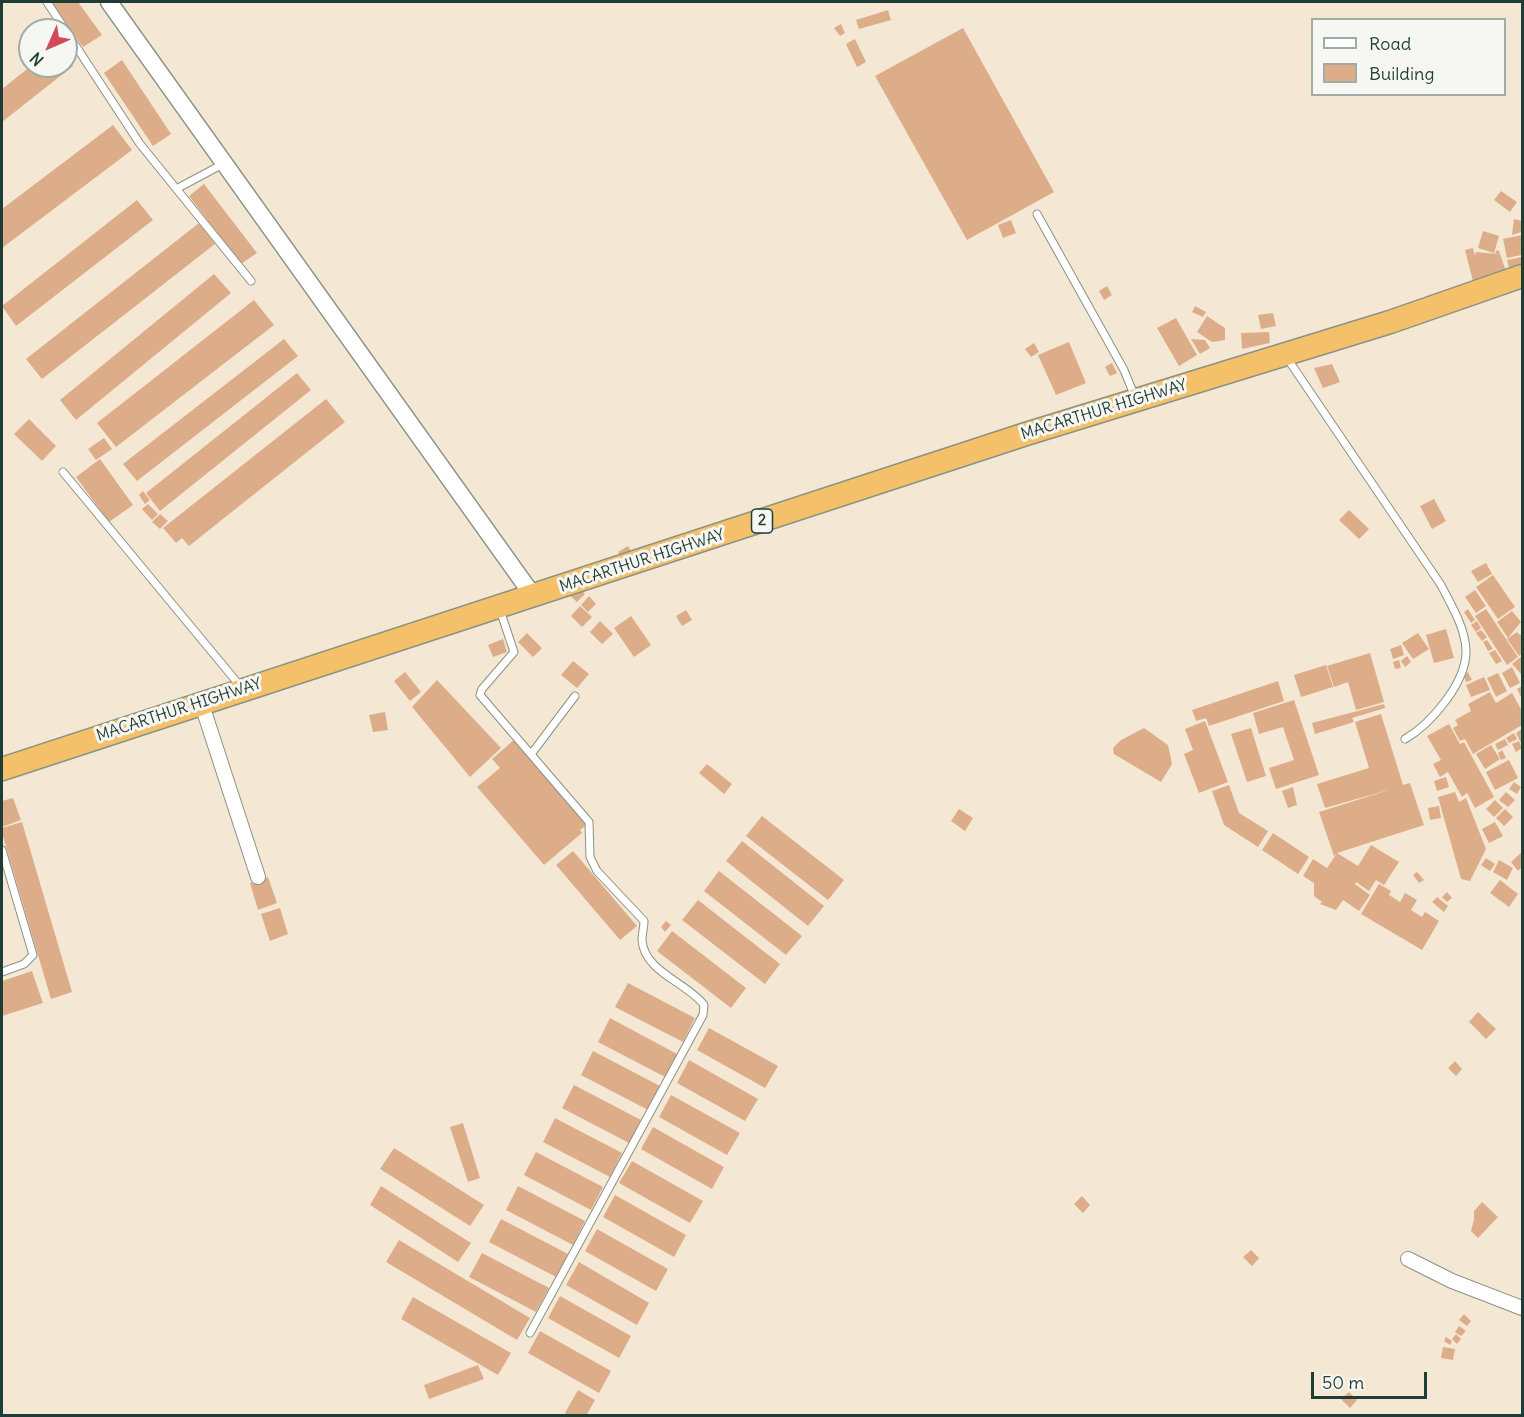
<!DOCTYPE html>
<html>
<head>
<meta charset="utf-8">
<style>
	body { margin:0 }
	#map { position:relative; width:1524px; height:1417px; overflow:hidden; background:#f4e8d5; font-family:Delius,sans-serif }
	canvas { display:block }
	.frame { position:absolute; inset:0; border:3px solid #1f3d34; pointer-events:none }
	.legend { position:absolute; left:1311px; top:18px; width:195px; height:78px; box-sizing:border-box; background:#f6f6f2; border:2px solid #a0aca6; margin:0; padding:8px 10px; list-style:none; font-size:18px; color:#1f3d34 }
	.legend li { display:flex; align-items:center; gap:12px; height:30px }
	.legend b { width:30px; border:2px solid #a0aca6 }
	.north { position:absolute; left:18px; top:18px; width:60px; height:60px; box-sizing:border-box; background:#f6f6f2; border:2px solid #a0aca6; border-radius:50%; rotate:225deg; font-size:16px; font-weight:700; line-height:24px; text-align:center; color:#1f3d34 }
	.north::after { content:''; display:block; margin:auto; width:21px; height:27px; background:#d1495b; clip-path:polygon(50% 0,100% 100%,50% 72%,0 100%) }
	.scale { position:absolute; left:1311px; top:1372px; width:116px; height:27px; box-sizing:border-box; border:3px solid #1f3d34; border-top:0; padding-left:8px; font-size:18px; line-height:21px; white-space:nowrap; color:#1f3d34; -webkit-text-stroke:4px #f6f6f2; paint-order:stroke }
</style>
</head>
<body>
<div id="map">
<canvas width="1524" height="1417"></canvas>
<div class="frame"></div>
<ul class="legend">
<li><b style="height:8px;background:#fff"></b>Road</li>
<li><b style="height:16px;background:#ddad89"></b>Building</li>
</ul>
<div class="north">N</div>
<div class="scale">50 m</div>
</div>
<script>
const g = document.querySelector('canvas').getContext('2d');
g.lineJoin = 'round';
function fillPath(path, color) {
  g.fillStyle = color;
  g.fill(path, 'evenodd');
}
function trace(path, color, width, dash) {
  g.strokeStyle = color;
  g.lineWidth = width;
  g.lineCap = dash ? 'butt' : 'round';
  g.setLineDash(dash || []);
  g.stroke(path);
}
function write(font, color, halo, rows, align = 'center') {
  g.font = font + ' Delius,sans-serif';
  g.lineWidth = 6;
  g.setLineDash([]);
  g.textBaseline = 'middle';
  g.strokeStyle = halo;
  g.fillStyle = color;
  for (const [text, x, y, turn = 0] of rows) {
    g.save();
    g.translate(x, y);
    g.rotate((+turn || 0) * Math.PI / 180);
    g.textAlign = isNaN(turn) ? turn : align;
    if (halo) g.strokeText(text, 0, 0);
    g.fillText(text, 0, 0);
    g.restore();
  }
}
const building = new Path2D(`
	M51,2H78L102,35L83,47Z
	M888,10L891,20L859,29L856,20Z
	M841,24L845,33L840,36L834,28Z
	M963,28L1054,192L967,240L875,76Z
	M855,39L866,62L857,67L846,44Z
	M66,57L73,66L2,122V89L31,66H66Z
	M122,60L171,134L153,146L104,73Z
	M113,125L132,150L2,248V209Z
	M204,184L257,253L241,264L189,196Z
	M1501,191L1517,202L1510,212L1494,200Z
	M137,200L153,220L16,326L2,306Z
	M1514,219L1522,221V232L1512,235Z
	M1011,220L1016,233L1003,238L998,225Z
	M199,223L215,244L42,379L26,359Z
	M1483,231L1499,236L1494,253L1478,248Z
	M1522,235V255L1507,258L1503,239Z
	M1473,248L1475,256L1476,252L1498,254L1495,253L1497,250L1499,251L1506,271L1473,281L1465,250Z
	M1522,257V273L1511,276L1507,260Z
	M214,274L231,293L76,420L60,400Z
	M1107,286L1112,295L1104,300L1099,291Z
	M254,300L274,325L116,447L97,423Z
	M1195,306L1206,312L1203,317L1192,312Z
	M1273,313L1276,326L1261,329L1258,315Z
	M1207,316L1225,328V340L1212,342L1197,332Z
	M1176,318L1197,355L1179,366L1157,328Z
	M1269,332L1270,343L1242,349L1241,333Z
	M284,339L298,356L137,481L123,464Z
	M1191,339L1205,340L1210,348L1200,354Z
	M1069,342L1086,383L1056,395L1038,355Z
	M1034,343L1039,352L1031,357L1025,349Z
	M1112,363L1117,373L1110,376L1105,367Z
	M1332,364L1340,382L1323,388L1314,368Z
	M297,373L311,390L160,511L146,493Z
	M326,399L345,422L189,546L182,538L176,543L163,528Z
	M29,419L56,446L42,461L14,434Z
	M104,438L112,449L96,460L88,449Z
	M100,459L133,505L109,522L76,477Z
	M143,491L150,500L145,504L139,495Z
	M1434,499L1446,521L1432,529L1420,506Z
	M148,504L158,514L152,520L142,509Z
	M1349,510L1369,529L1359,539L1339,520Z
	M160,514L168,521L160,529L152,522Z
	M628,546L634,556L624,561L618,552Z
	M1486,563L1492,574L1478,582L1471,571Z
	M1493,575L1515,607L1498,619L1476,587Z
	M578,586L585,594L577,602L569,595Z
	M1475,590L1486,606L1476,613L1465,597Z
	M589,596L596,604L588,612L581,605Z
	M580,606L592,617L582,627L571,616Z
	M1468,609L1475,620L1471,623L1464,612Z
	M1486,609L1518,657L1507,665L1475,616Z
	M686,610L692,620L682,626L676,616Z
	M1512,611L1521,622L1508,638L1497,622Z
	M631,616L651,645L634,657L614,628Z
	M600,621L613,634L602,644L590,632Z
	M1477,621L1481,628L1476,632L1471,625Z
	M1446,629L1454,658L1434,663L1426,635Z
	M1481,630L1487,637L1482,641L1476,633Z
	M1517,632L1520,635L1522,633V653L1519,656L1507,639Z
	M527,633L542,648L533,657L518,642Z
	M1418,633L1429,649L1413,659L1402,643Z
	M503,639L507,652L493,657L488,645Z
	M1487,640L1493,649L1488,651L1483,642Z
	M1401,645L1404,655L1393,659L1390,649Z
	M1495,650L1502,661L1496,664L1489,653Z
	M1370,653L1384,702L1356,710L1348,682L1334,687L1327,666Z
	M1407,656L1411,662L1405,667L1401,661Z
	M1522,656V673L1521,674L1512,664Z
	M1399,660L1401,668L1395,669L1393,662Z
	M573,661L589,674L577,688L561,675Z
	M1326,665L1333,687L1301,697L1294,675Z
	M1512,667L1520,683L1510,688L1502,673Z
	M405,672L421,692L410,701L394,681Z
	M1468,672L1472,680L1466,682L1463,674Z
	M1498,673L1507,691L1496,697L1487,678Z
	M1484,677L1490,690L1471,697L1466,685Z
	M437,680L501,748L470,777L412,707Z
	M1278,681L1284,701L1209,726L1206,718L1196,721L1192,710Z
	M1522,686V699L1517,689Z
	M1490,692L1496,703L1512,693L1522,711V725L1473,754L1465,739L1460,741L1453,728L1458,725L1455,720L1471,711L1468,704Z
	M1294,700L1319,775L1276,789L1269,768L1294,760L1283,727L1259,734L1253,713Z
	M1384,704L1385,708L1352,718L1354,722L1315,734L1312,723Z
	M385,712L388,730L373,732L369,715Z
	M1381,714L1403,785L1410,783L1424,825L1337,853L1358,866L1371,845L1399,862L1384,885L1376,880L1369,891L1356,882L1355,884L1370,895L1359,911L1343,900L1336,910L1320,904L1322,902L1314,896V883L1303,876L1313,859L1327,868L1337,853L1334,856L1319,812L1392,789L1325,808L1317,784L1369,768L1355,722Z
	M1205,721L1228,782L1199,793L1184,754L1193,750L1185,729Z
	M1449,724L1460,744L1464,742L1494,797L1475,808L1467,793L1462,797L1448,772L1440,777L1433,764L1441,760L1427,736Z
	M1144,728L1168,745L1172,764L1161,782L1114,754L1113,748L1121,740Z
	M1251,728L1266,776L1247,782L1231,734Z
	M1522,729V745L1516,733Z
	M1514,733L1517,739L1509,743L1506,738Z
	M515,739L588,824L580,830L582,833L544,865L477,787L500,768L492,759Z
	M1505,739L1508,745L1498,750L1495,744Z
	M1519,741L1522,748L1516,752L1512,744Z
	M1491,745L1500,759L1485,769L1476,754Z
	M1502,750L1506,758L1501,760L1498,753Z
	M1509,760L1518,778L1495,790L1486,772Z
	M707,764L732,784L724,794L699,773Z
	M1446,777L1449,787L1437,791L1434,781Z
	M1514,782L1521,787L1517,794L1509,789Z
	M1229,785L1239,813L1268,831L1258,847L1224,825L1212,791Z
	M1293,787L1297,805L1288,808L1282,791Z
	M1455,792L1459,802L1466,798L1486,849L1470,881L1461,879L1438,797Z
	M1506,792L1515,800L1508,807L1499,800Z
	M13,798L21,820L2,827V801Z
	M1495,800L1503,808L1494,817L1486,809Z
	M1439,806L1441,818L1430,820L1428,808Z
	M959,809L973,818L965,831L951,821Z
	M1505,809L1513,817L1504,826L1496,818Z
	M762,816L844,880L828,900L746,836Z
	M22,822L72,992L51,999L2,833V828Z
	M1495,822L1503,836L1489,843L1482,829Z
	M1273,833L1309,857L1298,874L1262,850Z
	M742,841L824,906L808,926L726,861Z
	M573,851L637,926L620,940L556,865Z
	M1521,853L1522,867L1518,871L1511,862Z
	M1486,858L1495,864L1490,871L1481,865Z
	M1499,860L1513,868L1507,880L1493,872Z
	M719,871L802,936L786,955L704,891Z
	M1417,872L1424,880L1419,883L1413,875Z
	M268,877L277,903L258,910L250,883Z
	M1500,880L1518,894L1509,907L1490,893Z
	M1379,884L1391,891L1389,895L1400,902L1405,893L1417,900L1411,910L1422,917L1425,912L1439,921L1422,950L1361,914Z
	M1447,892L1452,898L1447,902L1442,897Z
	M1437,897L1448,906L1444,912L1432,902Z
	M698,900L780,964L765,984L682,920Z
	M280,908L288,934L270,941L261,914Z
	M666,921L671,925L665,932L661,927Z
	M672,931L746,988L731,1008L657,951Z
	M32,971L43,1003L2,1016V981Z
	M628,983L695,1018L683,1042L615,1007Z
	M1478,1012L1496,1029L1486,1039L1469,1022Z
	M610,1018L677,1054L665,1077L598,1042Z
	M709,1028L778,1066L765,1088L697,1050Z
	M593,1051L660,1086L648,1110L581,1075Z
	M689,1060L758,1099L745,1121L677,1083Z
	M1455,1061L1462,1069L1456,1076L1448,1068Z
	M574,1085L641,1120L629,1143L562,1108Z
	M671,1095L740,1133L727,1155L659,1117Z
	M555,1118L622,1153L610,1177L543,1142Z
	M463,1123L480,1178L468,1182L450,1127Z
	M653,1127L724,1167L712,1189L641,1149Z
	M394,1148L484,1205L470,1226L380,1169Z
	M536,1152L603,1187L591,1210L524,1175Z
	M632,1161L703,1201L690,1223L619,1183Z
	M381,1186L471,1243L458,1262L370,1205Z
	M518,1186L585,1221L573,1245L506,1210Z
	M615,1195L686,1235L674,1257L603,1217Z
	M1082,1196L1090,1205L1083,1213L1074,1204Z
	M1482,1202L1498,1217L1478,1238L1471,1231L1474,1220V1211Z
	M501,1219L568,1254L556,1277L489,1242Z
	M597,1229L668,1269L656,1291L585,1251Z
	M399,1240L530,1318L517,1340L386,1262Z
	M1251,1250L1259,1258L1252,1266L1243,1257Z
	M482,1253L549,1288L536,1312L469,1277Z
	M579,1262L649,1303L637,1325L566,1285Z
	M560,1296L631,1336L619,1358L548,1318Z
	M413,1297L511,1353L498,1375L401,1319Z
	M1464,1314L1471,1321L1467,1326L1459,1320Z
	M1459,1326L1466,1331L1461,1336L1455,1332Z
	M540,1331L611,1371L599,1393L528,1353Z
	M1456,1334L1461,1339L1457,1344L1452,1339Z
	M1446,1337L1452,1341L1450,1345L1444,1341Z
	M1443,1347L1455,1349L1453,1360L1441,1358Z
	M478,1365L484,1379L429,1399L424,1385Z
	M578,1390L595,1400L586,1416H569L565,1413Z
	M1349,1392L1357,1400L1350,1408L1341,1399Z`);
const service = new Path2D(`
	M47,2L140,144L251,281
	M178,188L225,163
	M1037,214L1124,370L1135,397
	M1287,358L1441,585C1451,605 1465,627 1466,650C1467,682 1431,724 1405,739
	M63,472L241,687
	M500,610L514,652L482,689L480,695L589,822L590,857L597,871L644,921C644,927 642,934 642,940C644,972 688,983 704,1005L703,1015L530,1333
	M532,753L575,696
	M2,850L33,955L24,964L2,972`);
const minor = new Path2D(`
	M201,702L258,877
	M1408,1259L1452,1281L1522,1308`);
const tertiary = new Path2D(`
	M109,2L534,597`);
const trunk = new Path2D(`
	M2,769L1026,434L1390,322L1522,276`);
const shields = [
	[762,521,21]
];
const shieldNames = [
	["2",762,521]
];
const streetNames = [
	["MACARTHUR HIGHWAY",1104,410,-17],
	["MACARTHUR HIGHWAY",642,561,-18],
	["MACARTHUR HIGHWAY",179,710,-18]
];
fillPath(building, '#ddad89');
trace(service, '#8a9284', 9);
trace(minor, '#8a9284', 16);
trace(tertiary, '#8a9284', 19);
trace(trunk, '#8a9284', 25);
trace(service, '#fff', 7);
trace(minor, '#fff', 14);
trace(tertiary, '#fff', 16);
trace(trunk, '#f4c16a', 22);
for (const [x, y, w] of shields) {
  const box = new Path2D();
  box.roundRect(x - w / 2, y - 12, w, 24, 4.5);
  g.fillStyle = '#f6f6f2';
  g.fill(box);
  trace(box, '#1f3d34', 1.5);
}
write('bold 15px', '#1f3d34', null, shieldNames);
write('16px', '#1f3d34', '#f6f6f2', streetNames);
</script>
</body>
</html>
